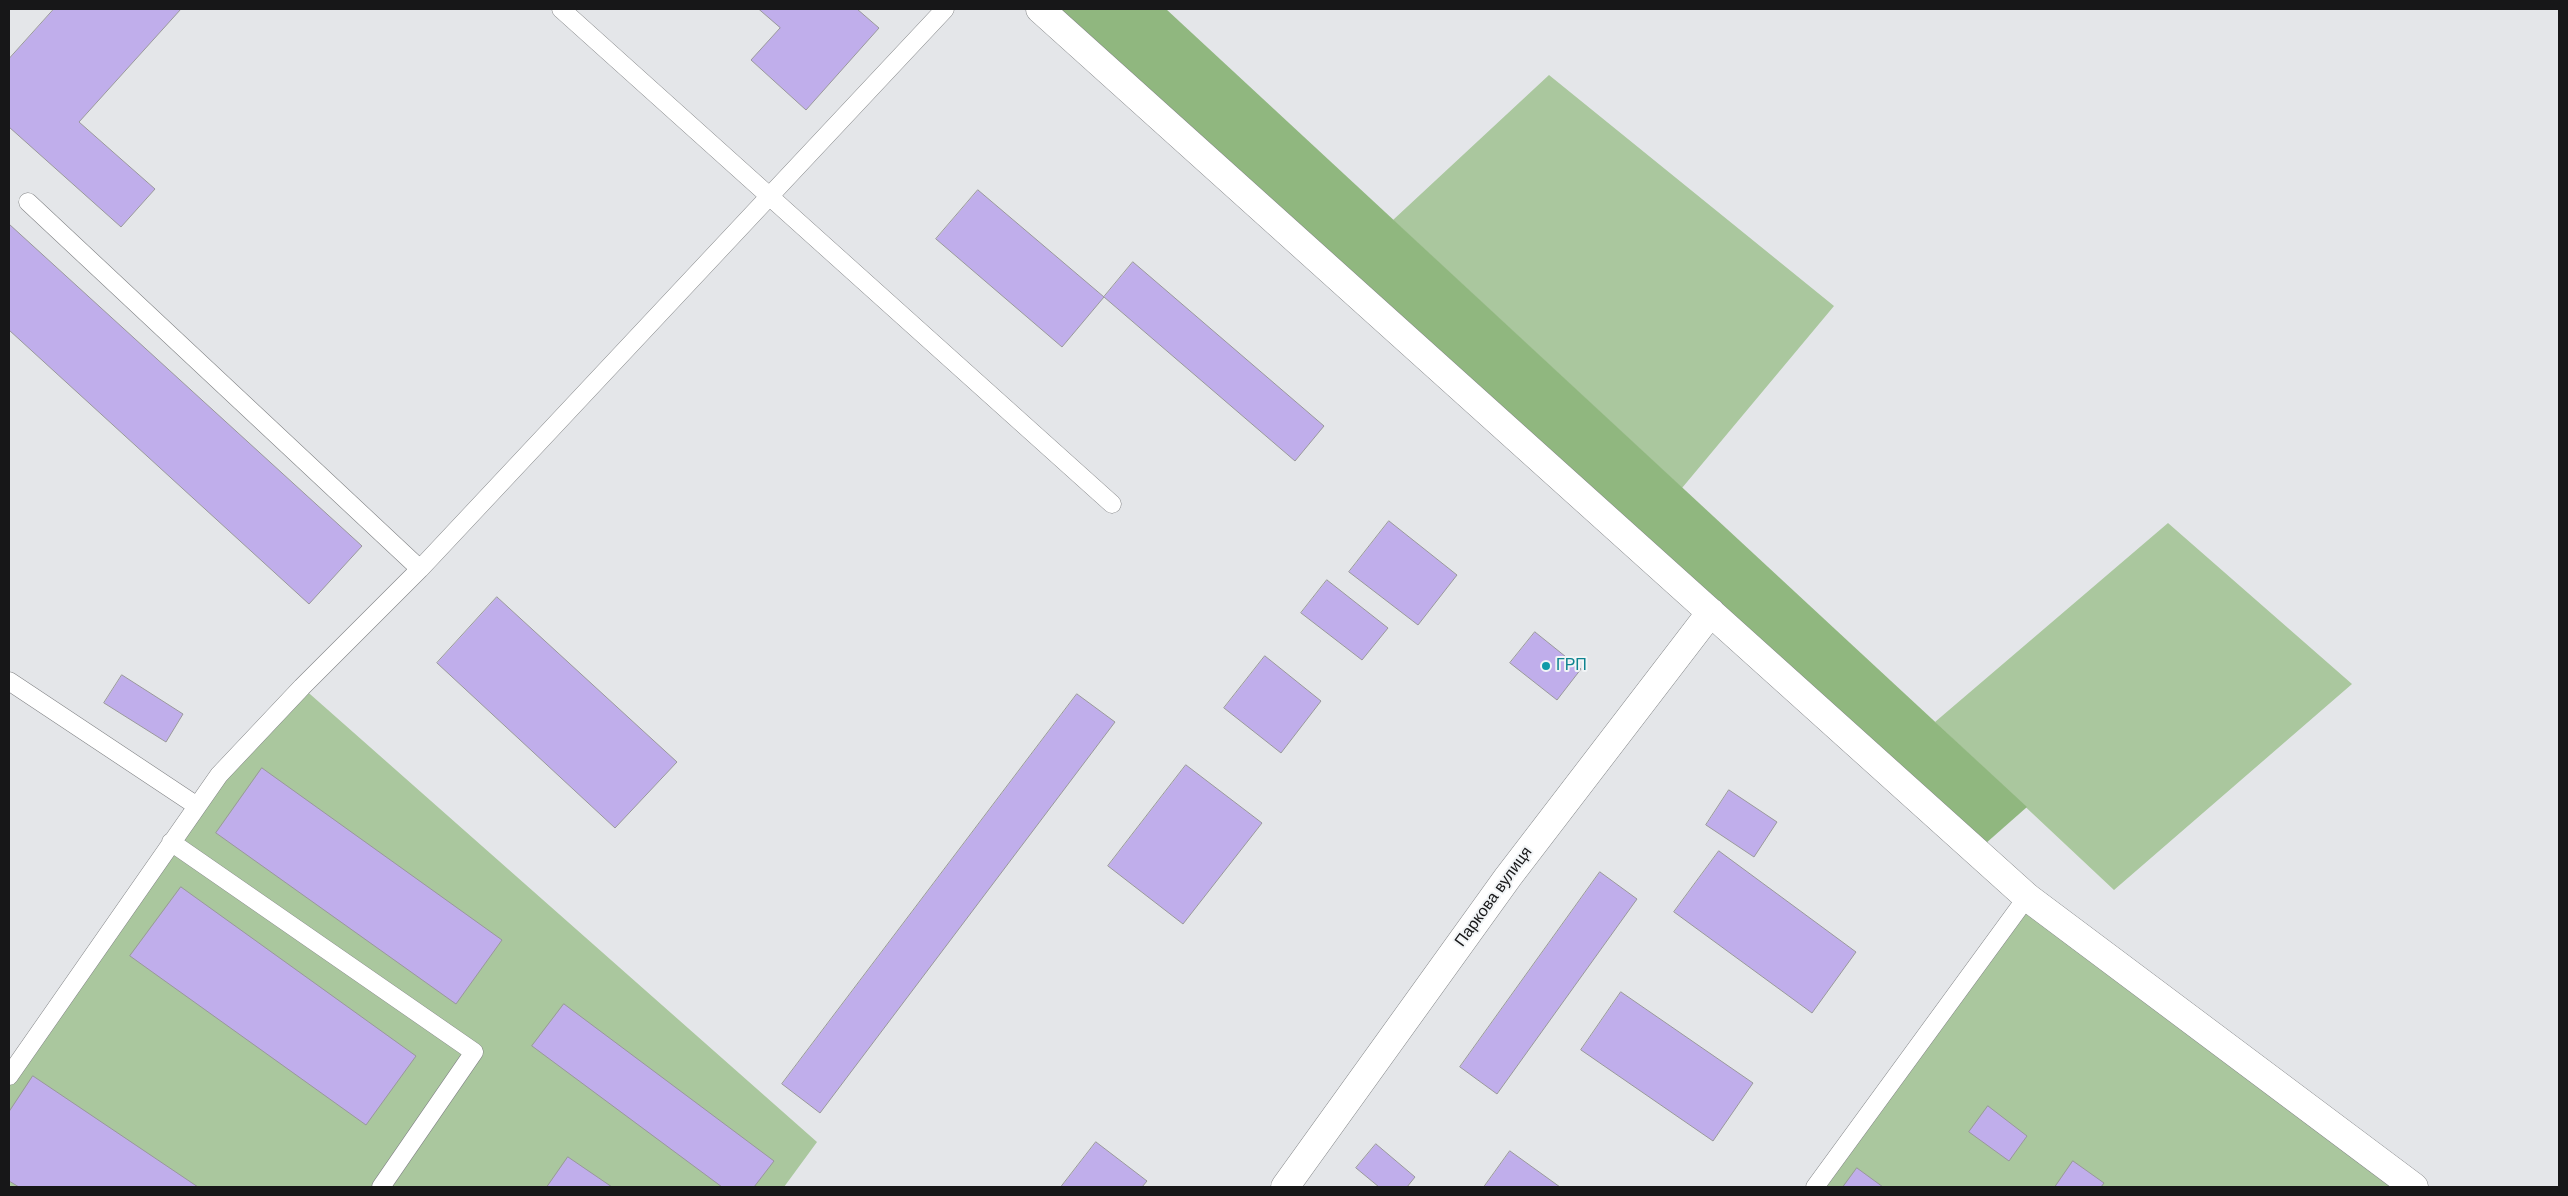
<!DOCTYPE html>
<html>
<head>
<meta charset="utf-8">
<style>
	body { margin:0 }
	#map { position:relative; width:2568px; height:1196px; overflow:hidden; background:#e4e6e9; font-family:"DM Sans",sans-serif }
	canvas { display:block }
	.frame { position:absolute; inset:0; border:10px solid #171718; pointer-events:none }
</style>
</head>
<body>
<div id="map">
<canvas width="2568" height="1196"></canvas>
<div class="frame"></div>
</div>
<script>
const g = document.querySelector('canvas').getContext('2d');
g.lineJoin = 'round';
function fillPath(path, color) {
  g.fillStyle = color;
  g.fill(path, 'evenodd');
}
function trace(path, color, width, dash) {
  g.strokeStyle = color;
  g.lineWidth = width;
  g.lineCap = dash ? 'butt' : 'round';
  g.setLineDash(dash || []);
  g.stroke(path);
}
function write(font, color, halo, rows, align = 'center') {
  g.font = font + ' "DM Sans",sans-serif';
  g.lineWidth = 4;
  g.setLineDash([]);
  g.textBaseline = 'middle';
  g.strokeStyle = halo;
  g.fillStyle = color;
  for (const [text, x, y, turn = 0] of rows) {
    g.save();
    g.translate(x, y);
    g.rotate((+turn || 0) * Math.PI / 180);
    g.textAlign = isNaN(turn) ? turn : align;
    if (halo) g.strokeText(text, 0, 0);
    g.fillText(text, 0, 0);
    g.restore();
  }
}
const green = new Path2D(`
	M1549,75L1834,306L1682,488L1393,220Z
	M2168,523L2352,684L2114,890L1935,722Z
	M302,687L817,1142L784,1187H9V1076L171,842Z
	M2027,897L2414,1187H1815Z`);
const forest = new Path2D(`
	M1041,9H1166L2027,807L1977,851Z`);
const building = new Path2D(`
	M54,9H181L79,122L155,189L121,227L9,127V59Z
	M759,9H857L879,28L806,110L751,60L780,28Z
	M978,190L1104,297L1062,347L936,239Z
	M9,224L362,546L309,604L9,330Z
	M1133,262L1324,426L1295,461L1104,297Z
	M1389,521L1457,575L1418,625L1349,572Z
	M1327,580L1388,628L1362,660L1301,613Z
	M497,597L677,762L615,828L437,663Z
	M1535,632L1581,669L1557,700L1510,663Z
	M1265,656L1321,701L1281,753L1224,708Z
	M122,675L183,714L166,742L104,703Z
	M1077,694L1115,722L820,1113L782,1084Z
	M1186,765L1262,823L1183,924L1108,866Z
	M262,768L502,940L456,1004L216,833Z
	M1729,790L1777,822L1754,857L1706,825Z
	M1719,851L1856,952L1812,1013L1674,912Z
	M1600,872L1637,899L1497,1094L1460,1067Z
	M181,887L416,1056L366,1125L130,956Z
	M1621,992L1753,1083L1713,1141L1581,1050Z
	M564,1004L774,1161L754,1187H722L532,1046Z
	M33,1076L198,1187H19L9,1181V1112Z
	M1988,1106L2027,1136L2009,1161L1969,1132Z
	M1096,1142L1147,1181L1142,1187H1061Z
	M1376,1144L1415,1177L1407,1187H1379L1356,1168Z
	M1510,1151L1560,1187H1484Z
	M568,1157L612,1187H547Z
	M2073,1161L2104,1183L2101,1187H2055Z
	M1857,1168L1883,1187H1843Z`);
const service = new Path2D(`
	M561,9L1112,504
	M28,202L420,569
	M9,681L197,806
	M171,842L474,1052L381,1187
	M9,1076L219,775L302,687L420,569L945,9
	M1815,1187L2027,897`);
const minor = new Path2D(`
	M1040,9L2027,897L2414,1187
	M1285,1187L1508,877L1711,612`);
const markers = [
	[1546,666,5,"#0f9aa8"]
];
const cultureNames = [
	["ГРП",1556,666]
];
const streetNames = [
	["Паркова вулиця",1494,897,-54]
];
fillPath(green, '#aac79e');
fillPath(forest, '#90b77f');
fillPath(building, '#c0aeeb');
trace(building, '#99989b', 1);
trace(service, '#818385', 19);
trace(minor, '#818385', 29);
trace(service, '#fff', 18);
trace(minor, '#fff', 28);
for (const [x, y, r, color] of markers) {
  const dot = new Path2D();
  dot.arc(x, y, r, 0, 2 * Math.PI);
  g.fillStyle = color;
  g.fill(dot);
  trace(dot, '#f1f4f6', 2);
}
write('16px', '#0d838f', '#f1f4f6', cultureNames, 'left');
write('16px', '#171718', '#f1f4f6', streetNames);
</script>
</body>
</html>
